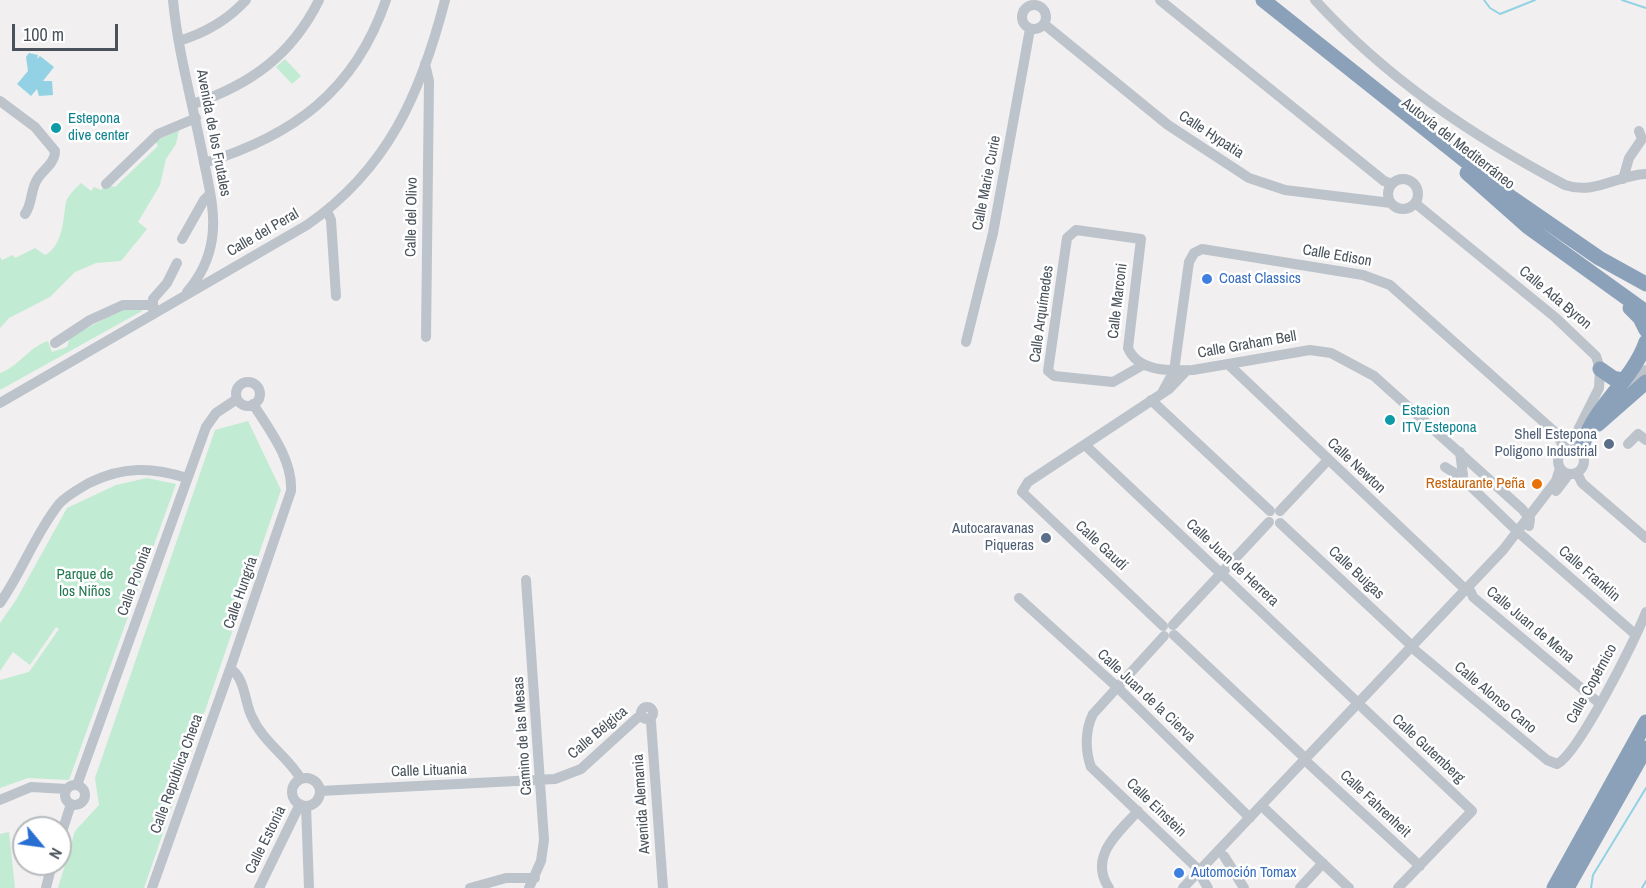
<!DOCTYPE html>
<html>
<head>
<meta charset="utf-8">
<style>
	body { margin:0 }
	#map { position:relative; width:1646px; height:888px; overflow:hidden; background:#f1efef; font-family:"Archivo Narrow",sans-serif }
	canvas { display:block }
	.north { position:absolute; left:12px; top:816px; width:60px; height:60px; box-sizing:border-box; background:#fff; border:2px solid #b6babd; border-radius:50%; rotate:119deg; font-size:16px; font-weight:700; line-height:24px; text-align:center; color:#49525b }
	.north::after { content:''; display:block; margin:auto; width:21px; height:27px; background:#296fd2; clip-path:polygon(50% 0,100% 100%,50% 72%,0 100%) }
	.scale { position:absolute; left:12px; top:24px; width:106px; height:27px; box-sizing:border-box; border:3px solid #49525b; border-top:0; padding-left:8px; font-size:18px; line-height:21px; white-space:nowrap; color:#49525b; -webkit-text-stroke:4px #fff; paint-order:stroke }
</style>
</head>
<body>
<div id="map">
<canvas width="1646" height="888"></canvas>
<div class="north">N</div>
<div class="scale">100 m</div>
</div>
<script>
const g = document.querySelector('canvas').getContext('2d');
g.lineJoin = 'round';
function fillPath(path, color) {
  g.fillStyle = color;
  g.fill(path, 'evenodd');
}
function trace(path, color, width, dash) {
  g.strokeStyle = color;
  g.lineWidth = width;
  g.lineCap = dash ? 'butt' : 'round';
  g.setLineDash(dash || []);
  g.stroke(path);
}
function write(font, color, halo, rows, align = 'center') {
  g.font = font + ' "Archivo Narrow",sans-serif';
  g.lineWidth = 5;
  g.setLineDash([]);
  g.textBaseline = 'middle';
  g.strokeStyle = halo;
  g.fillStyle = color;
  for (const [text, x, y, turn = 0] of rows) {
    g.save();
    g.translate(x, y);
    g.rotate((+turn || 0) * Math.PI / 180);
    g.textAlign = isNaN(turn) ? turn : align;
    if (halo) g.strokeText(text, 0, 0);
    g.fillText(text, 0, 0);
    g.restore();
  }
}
const green = new Path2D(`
	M285,59L301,76L292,84L276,67Z
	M179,130L176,144L166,159L160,185L138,222L147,229L121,261L96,263L75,272L50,297L9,318L0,328V257L2,260L13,255L15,258L35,248L45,255C63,246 63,220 66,202C68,195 76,188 81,183L91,191L94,187L101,190L106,184L115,187L158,146L155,141Z
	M125,308H143L142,311L0,390V373C18,367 29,347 48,341L52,352L67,347L70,337Z
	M248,421L281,490L144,888H58L75,831L99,805L95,778L215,430Z
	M147,478L176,484L69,780L28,778L0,788V680L29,672L59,629L56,627L30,665L13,652L0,671V623L16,600L67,508L116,485Z
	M9,832L15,888H0V834Z`);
const water = new Path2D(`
	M29,53L38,55L37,59L40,56L54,67L43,81H52L53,95L39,96L37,89L31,96L17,84L28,71L26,57Z`);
const stream = new Path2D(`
	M1484,0L1490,8L1500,14L1535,0
	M1622,0L1646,8
	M1591,888L1593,875L1646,788
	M1642,888L1646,881`);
const minor = new Path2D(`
	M173,0C178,54 194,108 204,162C209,187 216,213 212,239C209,259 200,277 187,292
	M1160,0L1384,181L1392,184
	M1315,0C1386,78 1472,136 1565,185C1595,195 1617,175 1646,174
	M1022 17a12 12 0 1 1 24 0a12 12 0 1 1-24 0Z
	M1044,24L1168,125L1249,178L1285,190L1391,203
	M179,41C205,33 227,21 246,0
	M425,64L429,81L426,337
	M0,101L35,127L55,151C55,163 44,169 38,178C30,189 33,203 25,214
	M193,104C250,85 292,55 319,0
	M204,163C293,136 355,91 386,0
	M1388 194a15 15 0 1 1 30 0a15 15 0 1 1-30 0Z
	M1623,179L1629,158L1642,139L1639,131
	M106,184L158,134L196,118
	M1415,203L1556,318L1596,356L1600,369L1599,388L1575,436L1573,448
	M327,211L331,220L336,296
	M182,239L204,200L210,194
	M153,310V299L167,283L177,263
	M966,342L993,233L1030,29
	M55,343L90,320L123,305H151
	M1228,364L1465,589
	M1143,365L1113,382L1054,376L1048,371L1067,238L1076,230L1141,239L1128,348C1138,372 1170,371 1193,370L1310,350L1331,353L1374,376L1522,509L1530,519L1529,526
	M236 394a12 12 0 1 1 24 0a12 12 0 1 1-24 0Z
	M1162,393L1174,371L1189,262L1194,253L1202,249L1363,275L1390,285L1556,433L1565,449
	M1621,395L1646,370
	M1151,400L1270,511
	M0,403L307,225C388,169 421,93 445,0
	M253,404C269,429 293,460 291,491L230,669C244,675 245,702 251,715C263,743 287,755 301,779
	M1628,444L1638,434L1646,440
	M1085,445L1358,703
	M1558 461a13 13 0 1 1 26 0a13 13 0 1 1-26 0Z
	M1460,452L1463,475
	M1445,467L1461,477
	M1577,473L1582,483L1646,538
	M1464,480L1518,532L1636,635
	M1556,491L1569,474
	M1280,511L1328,460
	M1280,523L1412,646
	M526,580L544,840L541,861L529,888
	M1471,592L1473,597L1599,703
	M1019,598L1117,687L1250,818
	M0,603C22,572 35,534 59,504C67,495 79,489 89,483C123,466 152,467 187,478
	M1173,625L1269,522
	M1163,626L1022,492L1028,482L1169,389L1187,370
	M1174,635L1306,759
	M1164,636L1093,714C1085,730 1085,750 1091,767L1200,871
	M1416,651L1547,760L1557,764C1578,754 1636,639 1646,612
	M641 713a6 6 0 1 1 12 0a6 6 0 1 1-12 0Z
	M1363,708L1472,811L1398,888
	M649,718L651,722L663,888
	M1309,764L1420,866
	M292 792a14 14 0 1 1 28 0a14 14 0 1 1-28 0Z
	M65 795a10 10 0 1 1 20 0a10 10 0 1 1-20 0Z
	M77,785L206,427L216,413L237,399
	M320,791L555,779L581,769L637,718L642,716
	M0,800L31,787L67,789
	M306,806L309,888
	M1266,810L1349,888
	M60,838L71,804
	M1224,856L1244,888
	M1202,878L1208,888
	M46,888L52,864
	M152,888L230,669
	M259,888L300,804
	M470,888L506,878H535
	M1109,888C1088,857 1118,833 1138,811
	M1183,888L1503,550L1556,481L1560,468
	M1300,888L1323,863`);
const highway = new Path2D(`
	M1263,0L1512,198L1599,258L1646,284
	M1467,173L1528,227L1646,312
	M1630,308L1640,318L1646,330
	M1600,369L1613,378L1623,380
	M1598,424L1646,382
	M1583,444C1595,405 1633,380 1646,342
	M1554,888L1646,722
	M1567,888L1646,748`);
const markers = [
	[56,128,6,"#0f9aa8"],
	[1207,279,6,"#3f7fe0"],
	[1390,420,6,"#0f9aa8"],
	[1609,444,6,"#5c6f8a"],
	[1537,484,6,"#e8710a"],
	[1046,538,6,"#5c6f8a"],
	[1179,873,6,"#3f7fe0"]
];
const cultureNames = [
	["Estepona",68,119],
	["dive center",68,136],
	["Estacion",1402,411],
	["ITV Estepona",1402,428]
];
const streetNames = [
	["Avenida de los Frutales",213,133,79],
	["Calle Hypatia",1211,135,33],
	["Autovía del Mediterráneo",1458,144,38],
	["Calle Marie Curie",987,183,-79],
	["Calle del Olivo",412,217,-89],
	["Calle del Peral",263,233,-30],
	["Calle Edison",1337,256,10],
	["Calle Ada Byron",1555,298,40],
	["Calle Marconi",1118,301,-83],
	["Calle Arquímedes",1042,314,-82],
	["Calle Graham Bell",1247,345,-10],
	["Calle Newton",1356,466,43],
	["Calle Gaudí",1101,546,43],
	["Calle Juan de Herrera",1232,563,43],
	["Calle Buigas",1356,573,43],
	["Calle Franklin",1589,574,41],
	["Calle Polonia",135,581,-70],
	["Calle Hungría",241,593,-71],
	["Calle Juan de Mena",1530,625,40],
	["Calle Copérnico",1592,684,-61],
	["Calle Juan de la Cierva",1146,696,43],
	["Calle Alonso Cano",1495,698,40],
	["Calle Bélgica",598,733,-40],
	["Camino de las Mesas",523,736,-94],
	["Calle Gutemberg",1428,749,43],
	["Calle Lituania",429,771,-2],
	["Calle República Checa",177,774,-70],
	["Avenida Alemania",642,804,-94],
	["Calle Fahrenheit",1375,804,43],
	["Calle Einstein",1156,808,44],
	["Calle Estonia",266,840,-64]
];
const shopNames = [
	["Coast Classics",1219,279],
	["Automoción Tomax",1191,873]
];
const serviceNames = [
	["Shell Estepona",1597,435],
	["Poligono Industrial",1597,452],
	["Autocaravanas",1034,529],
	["Piqueras",1034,546]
];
const foodNames = [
	["Restaurante Peña",1525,484]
];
const parkNames = [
	["Parque de",85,575],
	["los Niños",85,592]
];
fillPath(green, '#c1ebd2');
fillPath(water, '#92d2e4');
trace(stream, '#92d2e4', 2);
trace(minor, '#bcc3cb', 10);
trace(highway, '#8ba1ba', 15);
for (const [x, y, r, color] of markers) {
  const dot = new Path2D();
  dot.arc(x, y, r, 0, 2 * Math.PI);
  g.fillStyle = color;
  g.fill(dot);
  trace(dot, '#fff', 2);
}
write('15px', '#0d838f', '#fff', cultureNames, 'left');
write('15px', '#49525b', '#fff', streetNames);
write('15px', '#366cbe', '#fff', shopNames, 'left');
write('15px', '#4e5e75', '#fff', serviceNames, 'right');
write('15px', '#c56008', '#fff', foodNames, 'right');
write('15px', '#1f774d', '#fff', parkNames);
</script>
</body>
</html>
